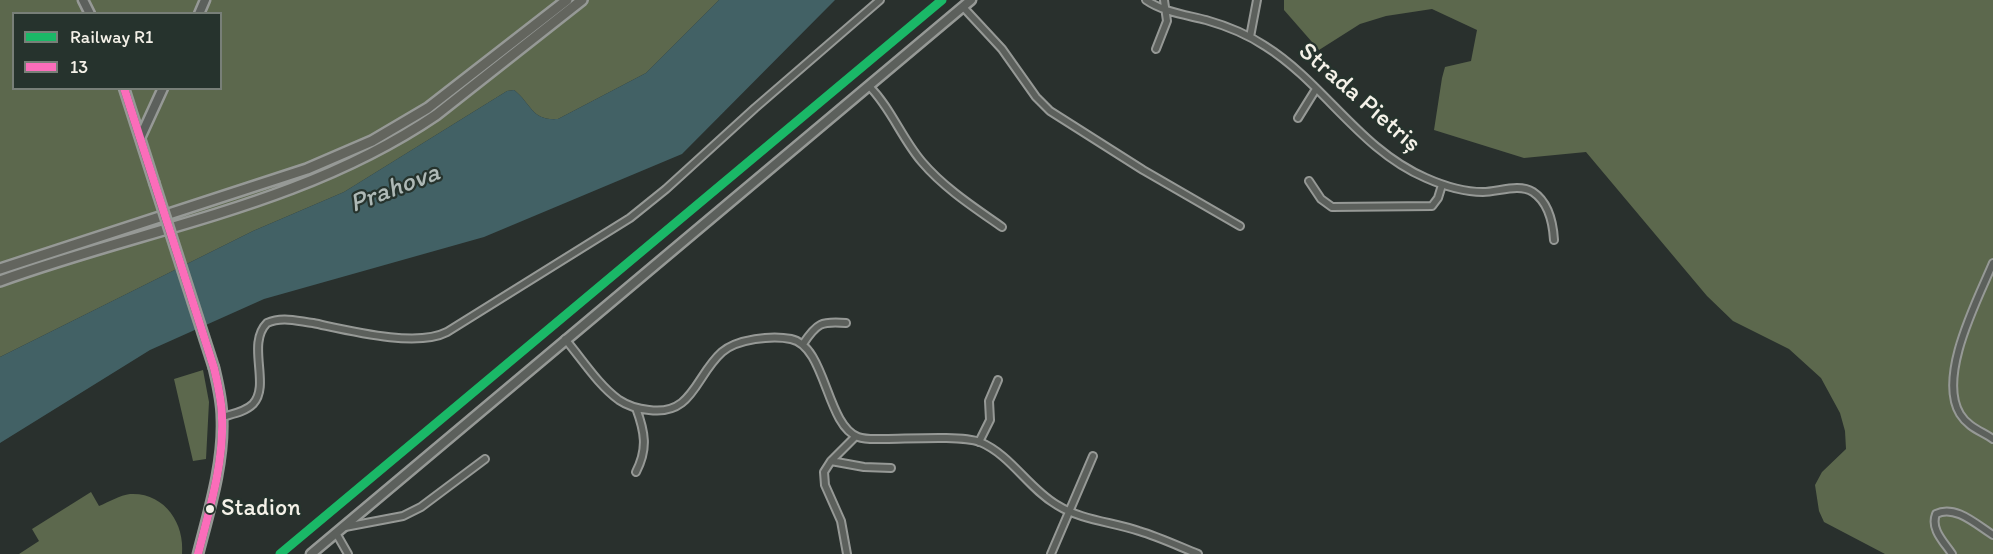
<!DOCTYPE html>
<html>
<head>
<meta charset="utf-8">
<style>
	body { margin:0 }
	#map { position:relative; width:1993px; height:554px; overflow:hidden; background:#29302d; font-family:Itim,sans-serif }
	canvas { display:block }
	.legend { position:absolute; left:12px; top:12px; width:210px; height:78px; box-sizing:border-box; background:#26332d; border:2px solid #787f78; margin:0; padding:8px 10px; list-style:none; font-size:18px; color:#f4f1e8 }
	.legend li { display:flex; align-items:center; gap:12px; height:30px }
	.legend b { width:30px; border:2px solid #787f78 }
</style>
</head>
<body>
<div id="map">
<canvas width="1993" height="554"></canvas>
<ul class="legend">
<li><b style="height:8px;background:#1ab867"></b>Railway R1</li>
<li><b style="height:8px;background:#fb6dba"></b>13</li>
</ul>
</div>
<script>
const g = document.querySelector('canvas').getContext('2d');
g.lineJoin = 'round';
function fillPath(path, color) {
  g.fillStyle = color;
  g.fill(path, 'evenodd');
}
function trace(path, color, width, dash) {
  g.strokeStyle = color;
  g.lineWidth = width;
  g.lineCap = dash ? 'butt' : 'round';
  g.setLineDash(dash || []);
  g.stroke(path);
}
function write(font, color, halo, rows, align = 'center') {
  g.font = font + ' Itim,sans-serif';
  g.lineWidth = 4.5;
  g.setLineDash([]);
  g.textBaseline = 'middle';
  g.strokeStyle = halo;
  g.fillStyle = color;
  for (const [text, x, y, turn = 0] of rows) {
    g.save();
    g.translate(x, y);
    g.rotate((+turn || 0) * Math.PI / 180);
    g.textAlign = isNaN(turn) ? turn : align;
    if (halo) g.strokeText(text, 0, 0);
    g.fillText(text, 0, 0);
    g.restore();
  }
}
const green = new Path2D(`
	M0,0H719L646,73L558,119C531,121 532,104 514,90L507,91L344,192L253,231L0,357ZM14,14H220V88H14Z
	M1284,0H1993V554H1885L1824,522L1819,511L1815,485L1822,472L1846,449L1845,431L1840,413L1821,378L1789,349L1733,321L1707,296L1586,152L1524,158L1434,130L1442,78L1445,67L1471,61L1477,30L1432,9L1386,16L1360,24L1319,50L1284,10Z
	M203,370L209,402L206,459L193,461L174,379Z
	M91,492L99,506C109,502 120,495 130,494C164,492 185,523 182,554H19L39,541L32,529Z`);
const water = new Path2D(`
	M719,0H835L682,154L484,237L264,299L150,350L0,443V357L253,231L344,192L507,91L514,90C532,104 531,121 558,119L646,73Z`);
const minor = new Path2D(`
	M1146,0C1163,12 1187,15 1206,20C1227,26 1247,34 1265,46C1324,83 1360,150 1426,178C1444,186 1464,192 1483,192C1498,192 1519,183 1533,192C1548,202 1553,223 1554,240
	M963,7L1002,49L1036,97L1050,111L1143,170L1240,226
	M1250,37L1257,0
	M1156,49L1167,21L1164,0
	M869,86C891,108 902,139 922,162C944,188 975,208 1002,227
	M1298,118L1316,89
	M1309,181L1321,199L1332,207L1432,206L1438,198L1442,185
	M1993,263C1978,299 1937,376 1960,414C1968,427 1981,431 1993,439
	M565,339C582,359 598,385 619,400C628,406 638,409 649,410C693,416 695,376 722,352C737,339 772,335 791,339C826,346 826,425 858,437C866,440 876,439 885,439C907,439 961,435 980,442C1011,455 1028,488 1057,505C1081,520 1112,522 1139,531C1159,537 1178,546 1198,554
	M803,344C817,323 821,321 846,323
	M636,408C645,432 648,449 636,472
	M222,417C232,414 245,412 253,404C271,385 246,344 267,323C282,316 297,321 313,323C347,330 416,348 447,332L630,218L666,189L755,108L880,0
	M979,442L990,420L989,401L998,380
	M831,461L864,467L891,468
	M345,527L403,516L421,507L485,459
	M336,533L348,554
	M847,554L841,521L825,485L824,472L831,461L855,437
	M1051,554L1093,456
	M1952,554C1944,542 1930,529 1936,514C1955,504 1977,525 1993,535`);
const secondary = new Path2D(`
	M83,0L90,14
	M199,14L205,0
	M124,88L154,182
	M141,136L163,88
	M198,554C209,511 224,463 222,418C222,401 218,385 214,368
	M311,554L971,0`);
const trunk = new Path2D(`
	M0,269L307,169L372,141L428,108L567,0
	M0,281C149,227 302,206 436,115L582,0`);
const secondaryBridge = new Path2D(`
	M154,182L214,368`);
const bus1 = new Path2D(`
	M124,88L214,368C218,385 222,401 222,418C224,463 209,511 198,554`);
const rail1 = new Path2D(`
	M280,554L942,0`);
const markers = [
	[210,509,5,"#f4f1e8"]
];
const busNames = [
	["Stadion",221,509]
];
const streetNames = [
	["Strada Pietriș",1359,98,41]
];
const waterNames = [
	["Prahova",395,189,-21]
];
fillPath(green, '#5c684d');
fillPath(water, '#426165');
trace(minor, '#969996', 10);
trace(secondary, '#969996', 13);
trace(trunk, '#969996', 14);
trace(minor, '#5c605c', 6);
trace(secondary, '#5c605c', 8);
trace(trunk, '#63655e', 9);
trace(secondaryBridge, '#969996', 13, []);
trace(secondaryBridge, '#5c605c', 8);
trace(bus1, '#fb6dba', 8);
trace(rail1, '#1ab867', 9);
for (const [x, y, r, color] of markers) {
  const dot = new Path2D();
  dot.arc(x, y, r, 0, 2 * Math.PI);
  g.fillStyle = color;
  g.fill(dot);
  trace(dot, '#26332d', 2);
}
write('24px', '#f4f1e8', '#26332d', busNames, 'left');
write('26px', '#f4f1e8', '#26332d', streetNames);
write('italic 27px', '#aeb9b6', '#26332d', waterNames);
</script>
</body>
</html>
